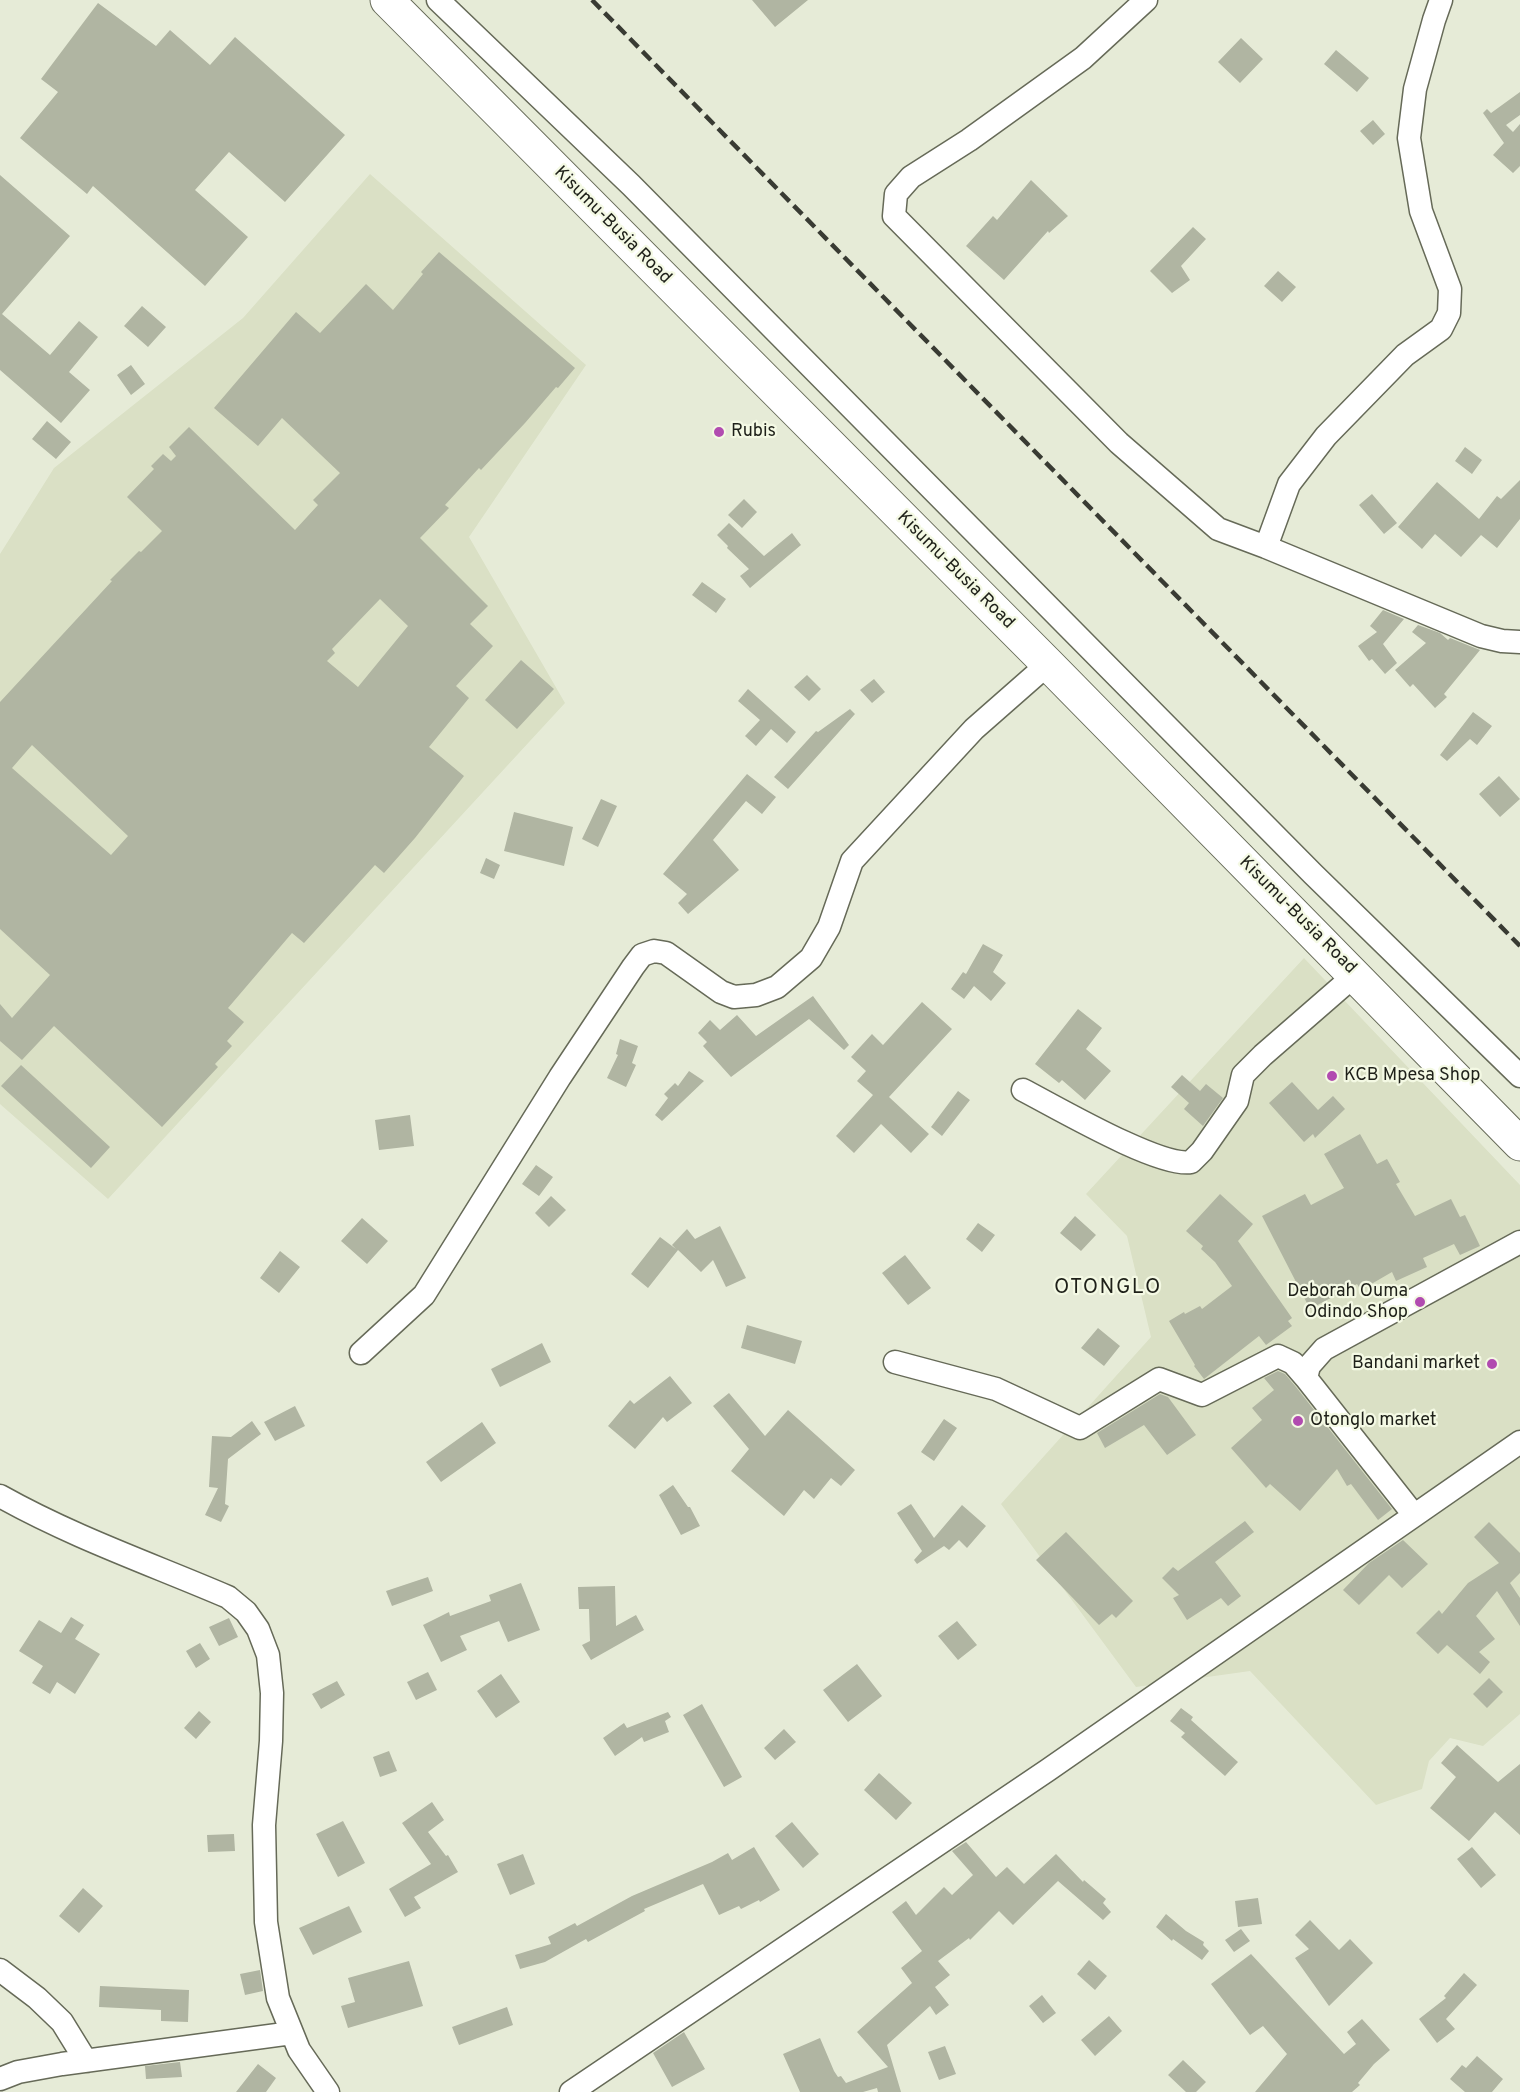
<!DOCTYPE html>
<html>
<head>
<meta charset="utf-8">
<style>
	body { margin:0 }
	canvas { display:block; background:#e6ebd7 }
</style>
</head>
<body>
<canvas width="1520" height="2092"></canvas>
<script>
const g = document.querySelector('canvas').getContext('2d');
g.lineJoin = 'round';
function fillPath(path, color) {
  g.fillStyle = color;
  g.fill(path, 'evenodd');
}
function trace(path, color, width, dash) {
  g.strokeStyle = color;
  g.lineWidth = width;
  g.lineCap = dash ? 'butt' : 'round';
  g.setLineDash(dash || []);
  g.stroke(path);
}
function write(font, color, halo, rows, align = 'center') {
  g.font = font + ' Overpass,sans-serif';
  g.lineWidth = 4.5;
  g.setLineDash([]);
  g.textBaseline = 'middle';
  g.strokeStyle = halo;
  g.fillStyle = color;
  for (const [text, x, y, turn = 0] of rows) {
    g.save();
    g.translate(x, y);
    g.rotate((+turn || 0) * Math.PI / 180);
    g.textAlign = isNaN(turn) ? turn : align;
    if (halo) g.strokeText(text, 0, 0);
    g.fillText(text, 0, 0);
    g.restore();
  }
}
const built = new Path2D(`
	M370,174L586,365L469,537L565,703L108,1199L0,1104V554L54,468L243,318Z
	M1304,958L1520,1185V1714L1483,1746L1450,1738L1429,1761L1422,1789L1376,1805L1250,1671L1136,1687L1001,1504L1151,1337L1127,1236L1086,1194Z`);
const building = new Path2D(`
	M752,0H808L775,27Z
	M98,3L156,46L170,30L210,65L235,37L345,135L285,202L229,152L195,190L248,237L205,286L93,186L87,194L20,138L58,92L41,79Z
	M1241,38L1263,59L1240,83L1218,62Z
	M1336,50L1369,78L1357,92L1324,64Z
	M1520,92V115L1506,125L1513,132L1520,124V166L1513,173L1493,155L1504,143L1483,113L1487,109L1491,113Z
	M1373,120L1385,134L1373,145L1360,131Z
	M0,175L70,236L2,314L50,355L79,321L98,337L69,372L90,390L61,423L0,370Z
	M1031,180L1068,216L1049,233L1048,231L1004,280L966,246L993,216L997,220Z
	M1193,227L1206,239L1181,266L1190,280L1172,293L1150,271Z
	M439,252L575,368L558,388L556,387L525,423L481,470L479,468L445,505L449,508L420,538L488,606L470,624L493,646L456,686L469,698L429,747L464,776L415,838L384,873L375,865L304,943L292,933L228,1008L244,1022L227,1041L232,1046L215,1064L218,1067L162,1127L54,1026L22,1060L0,1041V1004L12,1018L50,975L0,929V702L112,581L110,580L139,551L141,552L162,531L127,497L154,469L151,466L163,454L171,461L176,456L169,447L189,427L295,530L318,505L313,500L340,473L282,418L258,446L214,408L296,312L320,333L366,284L393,310L423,274L421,272ZM380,599L408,626L358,687L327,661L335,653L332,649ZM32,745L128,836L111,855L12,768Z
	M1278,271L1296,287L1282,302L1264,286Z
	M142,306L166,327L148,347L124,326Z
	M131,365L145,384L131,395L117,375Z
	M47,421L71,442L56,459L32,439Z
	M1465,447L1482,460L1472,474L1455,461Z
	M1520,480V519L1497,548L1481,535L1461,557L1435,534L1422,549L1398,527L1437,482L1479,519L1497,496L1501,499Z
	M1372,494L1397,523L1384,534L1359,505Z
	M744,499L757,512L742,528L728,515Z
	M729,523L764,556L792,533L801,545L750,588L740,576L749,569L727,548L728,546L717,535Z
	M702,582L726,599L716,613L692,595Z
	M1383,610L1404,619L1383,644L1397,663L1385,674L1372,659L1369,661L1358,646L1377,632L1370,626Z
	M1418,625L1440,633L1448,640L1450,638L1480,650L1444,694L1447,697L1435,708L1413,684L1410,687L1395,670L1426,643L1412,632Z
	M521,660L554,689L517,729L485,700Z
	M807,675L821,689L809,701L794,687Z
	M874,679L885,692L872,703L860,690Z
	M748,689L796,732L787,743L771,729L756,746L745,736L760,720L738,701Z
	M850,709L855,714L788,789L774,777L816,731L818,732Z
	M1473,712L1492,726L1477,745L1470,739L1447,761L1440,755Z
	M747,774L776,797L762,814L746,801L713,840L739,870L688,914L678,903L687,894L663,874Z
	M1499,776L1520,799L1500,817L1479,794Z
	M601,799L617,806L598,847L582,839Z
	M514,812L573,827L564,866L504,851Z
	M486,858L500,865L494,879L480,873Z
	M983,944L1003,955L993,972L1006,983L991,1001L974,986L964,999L951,989L963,972L966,974Z
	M813,996L849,1045L844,1050L809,1019L731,1077L703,1046L707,1042L698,1033L710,1020L720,1030L737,1015L756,1036Z
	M922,1002L952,1029L889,1097L929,1134L911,1153L881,1124L854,1153L836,1136L873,1095L857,1081L866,1071L851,1057L872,1034L883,1045Z
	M1078,1009L1102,1028L1086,1049L1111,1071L1085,1100L1062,1080L1059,1083L1035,1064Z
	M620,1039L638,1046L632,1063L636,1065L626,1087L607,1078L618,1055L616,1054Z
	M21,1065L110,1147L91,1168L1,1086Z
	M689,1071L704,1081L662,1121L655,1115L668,1098L664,1094L675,1083L678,1086Z
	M1182,1075L1200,1091L1206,1084L1223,1098L1203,1126L1184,1109L1189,1103L1171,1087Z
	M1292,1082L1318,1110L1333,1096L1345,1109L1315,1138L1313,1134L1304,1142L1269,1103Z
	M958,1091L970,1100L942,1136L931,1127Z
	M410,1115L414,1146L379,1150L375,1120Z
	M1360,1134L1377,1164L1387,1159L1400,1182L1396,1184L1415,1216L1451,1199L1460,1217L1465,1215L1480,1246L1460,1255L1454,1244L1423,1258L1427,1267L1396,1281L1392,1272L1361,1290L1357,1284L1310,1309L1262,1216L1305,1194L1311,1205L1344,1188L1324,1154Z
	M536,1165L553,1177L539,1196L522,1184Z
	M1220,1194L1253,1224L1238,1241L1292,1318L1288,1321L1292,1326L1266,1345L1259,1336L1204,1379L1194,1366L1195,1365L1169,1321L1184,1312L1185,1314L1200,1306L1202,1309L1232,1286L1215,1262L1201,1249L1203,1246L1186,1231Z
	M551,1196L566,1210L549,1227L535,1213Z
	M1075,1216L1096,1235L1081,1251L1060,1233Z
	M362,1218L388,1241L367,1264L341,1241Z
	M978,1223L995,1235L982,1252L966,1239Z
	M720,1226L746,1278L726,1287L713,1260L701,1272L678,1250L648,1288L631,1274L660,1237L676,1249L672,1245L687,1229L695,1239Z
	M280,1251L300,1267L279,1293L260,1278Z
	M905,1255L931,1288L908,1305L882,1273Z
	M747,1325L802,1341L795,1364L741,1348Z
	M1098,1328L1120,1346L1104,1366L1081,1348Z
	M542,1343L551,1362L500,1387L491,1369Z
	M1278,1371L1285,1374L1296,1387L1392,1509L1378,1520L1351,1484L1347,1486L1337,1469L1300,1511L1270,1484L1266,1488L1231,1448L1262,1420L1252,1408L1274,1390L1264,1378Z
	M670,1376L692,1403L667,1422L663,1417L635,1449L608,1426L630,1400L634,1404Z
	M729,1393L765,1436L788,1410L855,1470L841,1486L831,1478L814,1499L804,1490L784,1516L731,1471L749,1449L713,1406Z
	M1160,1394L1168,1397L1196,1435L1167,1455L1144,1425L1105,1448L1097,1433Z
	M295,1406L305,1426L275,1441L264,1422Z
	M944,1419L957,1428L934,1461L921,1452Z
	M252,1421L261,1434L228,1459L225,1504L229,1506L221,1522L205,1515L218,1488L209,1487L212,1436L231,1437Z
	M482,1422L496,1443L441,1482L426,1462Z
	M673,1485L688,1507H690L700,1526L681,1535L659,1495Z
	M911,1504L934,1538L962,1505L986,1526L967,1548L959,1540L949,1550L944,1546L917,1564L914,1560L922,1551L897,1513Z
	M1245,1521L1254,1532L1215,1562L1241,1596L1228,1606L1221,1598L1187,1620L1173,1598L1179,1595L1162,1578L1173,1567L1178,1571Z
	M1489,1522L1520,1553V1573L1510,1583L1520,1598V1626L1497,1591L1476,1616L1495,1639L1479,1652L1490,1662L1480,1674L1447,1645L1438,1654L1416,1633L1439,1610L1442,1614L1468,1583L1499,1563L1474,1537Z
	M1066,1532L1133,1601L1116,1618L1112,1614L1099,1625L1036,1560Z
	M1403,1540L1428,1564L1402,1588L1389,1575L1359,1605L1343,1590L1369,1563Z
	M428,1577L433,1591L392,1606L386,1591Z
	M521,1583L540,1630L508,1642L499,1621L460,1636L467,1650L441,1662L423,1625L449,1612L450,1616L491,1601L489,1595Z
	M615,1586L616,1626L636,1615L644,1630L591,1660L582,1645L590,1641L589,1609H579L578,1587Z
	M71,1617L84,1625L75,1639L100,1654L75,1694L57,1682L50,1694L32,1683L43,1666L19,1651L39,1620L61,1633Z
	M229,1618L238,1637L219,1646L209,1627Z
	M957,1621L977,1645L958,1660L938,1636Z
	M200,1643L210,1659L196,1668L186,1651Z
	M857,1664L882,1696L848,1722L823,1690Z
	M428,1672L437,1690L416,1700L407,1682Z
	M501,1674L520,1702L496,1718L477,1691Z
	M1489,1678L1503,1692L1487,1708L1473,1694Z
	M337,1681L345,1695L321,1709L312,1694Z
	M702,1704L742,1777L724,1787L683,1715Z
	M1181,1708L1193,1717L1191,1720L1238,1762L1225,1776L1181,1737L1185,1733L1170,1721Z
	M199,1711L211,1722L196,1739L184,1728Z
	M668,1712L671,1717L665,1721L669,1732L644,1742L642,1737L615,1756L603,1738L624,1723L627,1728Z
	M784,1729L796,1742L775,1760L764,1748Z
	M1457,1745L1498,1782L1520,1764V1835L1495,1812L1469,1841L1430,1808L1456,1777L1441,1763Z
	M389,1751L397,1771L380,1777L373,1757Z
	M879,1773L912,1803L896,1820L864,1790Z
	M432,1802L444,1820L428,1832L446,1856L448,1855L458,1872L414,1897L421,1908L405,1917L389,1889L431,1864L402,1823Z
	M343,1821L365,1863L338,1877L316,1834Z
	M792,1822L819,1854L803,1868L775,1836Z
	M234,1834L235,1851L208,1852L207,1835Z
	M966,1842L996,1877L1007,1867L1024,1884L1056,1854L1083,1882L1084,1880L1106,1899L1103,1903L1111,1912L1103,1920L1058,1881L1013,1925L999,1911L970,1940L969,1938L938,1961L950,1975L935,1987L949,2005L936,2015L930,2006L887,2045L901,2092H878L877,2088L863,2092H800L783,2054L820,2038L834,2071L838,2077L841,2076L846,2083L888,2067L857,2032L912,1983L901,1968L922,1951L892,1912L906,1901L916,1915L944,1887L952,1895L973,1875L952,1851Z
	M754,1847L780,1890L760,1902L759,1900L741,1909L739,1906L719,1915L703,1884L644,1909L645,1911L588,1942L586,1939L545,1962L520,1969L515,1955L551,1944L548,1937L575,1923L577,1926L632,1896L712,1862L728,1853L732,1860Z
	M1472,1847L1496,1875L1481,1888L1457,1859Z
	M523,1854L535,1884L510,1895L497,1864Z
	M83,1888L103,1906L79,1933L59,1916Z
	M1258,1898L1262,1924L1238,1927L1235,1901Z
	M349,1906L362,1932L313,1955L299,1928Z
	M1166,1914L1186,1931L1204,1942L1203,1945L1209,1951L1202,1960L1173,1939L1172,1941L1156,1927Z
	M1310,1920L1339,1950L1350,1939L1373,1963L1329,2006L1295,1958L1309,1949L1295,1935Z
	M1241,1929L1250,1941L1234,1952L1225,1940Z
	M1251,1954L1344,2054L1356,2044L1347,2032L1362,2019L1390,2050L1374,2064L1358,2083L1360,2085L1352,2092H1255L1287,2054L1263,2026L1250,2035L1211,1984Z
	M1089,1960L1107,1976L1095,1990L1077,1974Z
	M409,1961L423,2006L348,2028L341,2006L355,2002L348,1978Z
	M260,1970L263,1991L245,1995L240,1974Z
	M1464,1973L1477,1985L1446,2019L1455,2029L1437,2043L1419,2019L1446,1998L1444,1996Z
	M100,1986L189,1990L188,2022L161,2021V2010L99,2007Z
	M1042,1995L1056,2013L1043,2023L1029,2006Z
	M507,2007L513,2025L459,2045L452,2027Z
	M1109,2016L1122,2031L1095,2056L1081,2040Z
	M684,2032L705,2069L672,2087L653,2053Z
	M945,2046L956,2074L939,2080L928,2052Z
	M1477,2056L1503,2079L1492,2092H1465L1450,2079L1462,2065L1466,2068Z
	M1183,2060L1206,2082L1196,2092H1186L1168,2075Z
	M180,2062L182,2077L146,2079L145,2066Z
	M258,2064L276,2078L266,2092H236Z`);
const street = new Path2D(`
	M438,0L631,185L1313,874L1520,1076
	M1146,0L1083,58L969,140L911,177L896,194L894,216L1119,443L1218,529L1266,547L1481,636L1502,641L1520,642
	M1266,547L1289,484L1326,436L1405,355L1441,329L1449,313L1450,289L1421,211L1409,138L1415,89L1434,20L1441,0
	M1023,1090C1056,1107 1160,1168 1191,1162L1202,1151L1237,1101L1243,1075L1263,1055L1355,975
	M361,1353L424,1295L560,1077L633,967L642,955L654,951L666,953L721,992L734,997L756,995L777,987L811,958L829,927L852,861L974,729L1048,664
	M895,1362L996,1389L1080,1428L1159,1379L1202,1395L1278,1356L1293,1363L1306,1378
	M0,1496C73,1537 151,1564 228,1597L246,1612L258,1629L268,1655L272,1693L271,1741L264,1825L266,1922L278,1998L299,2050L328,2092
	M1414,1515L1306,1378L1309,1366L1324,1349L1520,1242
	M0,1970L37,1998L62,2022L86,2061
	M0,2079L18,2072L62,2064L292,2033
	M571,2092L1048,1770L1520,1442`);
const highway = new Path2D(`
	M387,0L1048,664L1520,1144`);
const rail = new Path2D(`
	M592,0L1520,946`);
const markers = [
	[719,432,6,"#b14bb0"],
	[1332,1076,6,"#b14bb0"],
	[1420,1302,6,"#b14bb0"],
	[1492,1364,6,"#b14bb0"],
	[1298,1421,6,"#b14bb0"]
];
const streetNames = [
	["Kisumu-Busia Road",612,226,45],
	["Kisumu-Busia Road",955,571,45],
	["Kisumu-Busia Road",1297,916,45]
];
const poiNames = [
	["Rubis",731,432],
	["KCB Mpesa Shop",1344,1076],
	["Deborah Ouma",1408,1292,"right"],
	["Odindo Shop",1408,1313,"right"],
	["Bandani market",1480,1364,"right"],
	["Otonglo market",1310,1421]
];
const quarterNames = [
	["OTONGLO",1108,1289]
];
fillPath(built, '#dae0c5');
fillPath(building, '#b0b5a2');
trace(street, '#666a58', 25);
trace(highway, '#666a58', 35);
trace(street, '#fff', 22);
trace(highway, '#fff', 33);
trace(rail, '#393b33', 4.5, [12, 6]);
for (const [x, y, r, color] of markers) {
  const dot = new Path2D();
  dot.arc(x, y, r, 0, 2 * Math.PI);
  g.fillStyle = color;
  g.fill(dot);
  trace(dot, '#f4f9e4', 2);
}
write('18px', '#1e2019', '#f4f9e4', streetNames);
write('18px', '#1e2019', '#f4f9e4', poiNames, 'left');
g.letterSpacing = '1.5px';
write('21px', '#1e2019', '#f4f9e4', quarterNames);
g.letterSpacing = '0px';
</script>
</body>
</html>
